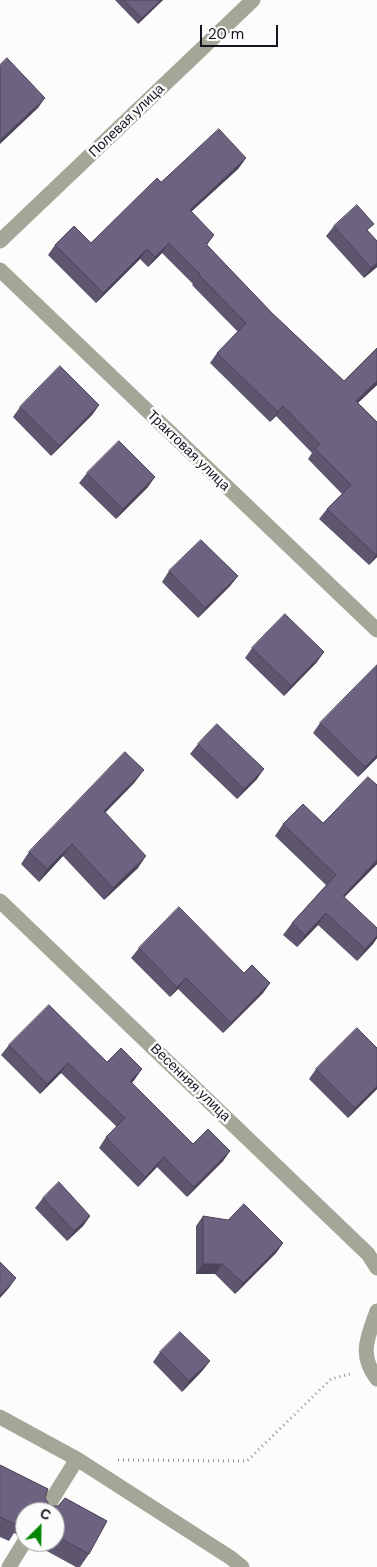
<!DOCTYPE html>
<html>
<head>
<meta charset="utf-8">
<style>
	body { margin:0 }
	#map { position:relative; width:377px; height:1567px; overflow:hidden; background:#fcfcfc; font-family:"DM Sans",sans-serif }
	canvas { display:block }
	.north { position:absolute; left:15px; top:1502px; width:50px; height:50px; box-sizing:border-box; background:#fcfcfc; border:1px solid #a09fa4; border-radius:50%; rotate:23deg; font-size:14px; font-weight:700; line-height:20px; text-align:center; color:#17131f }
	.north::after { content:''; display:block; margin:auto; width:18px; height:22px; background:#028504; clip-path:polygon(50% 0,100% 100%,50% 72%,0 100%) }
	.scale { position:absolute; left:200px; top:25px; width:78px; height:22px; box-sizing:border-box; border:2px solid #17131f; border-top:0; padding-left:6px; font-size:15px; line-height:18px; white-space:nowrap; color:#17131f; -webkit-text-stroke:4px #fcfcfc; paint-order:stroke }
</style>
</head>
<body>
<div id="map">
<canvas width="377" height="1567"></canvas>
<div class="north">С</div>
<div class="scale">20 m</div>
</div>
<script>
const g = document.querySelector('canvas').getContext('2d');
g.lineJoin = 'round';
function trace(path, color, width, dash) {
  g.strokeStyle = color;
  g.lineWidth = width;
  g.lineCap = dash ? 'butt' : 'round';
  g.setLineDash(dash || []);
  g.stroke(path);
}
function fillPath(path, color) {
  g.fillStyle = color;
  g.fill(path, 'evenodd');
}
function write(font, color, halo, rows, align = 'center') {
  g.font = font + ' "DM Sans",sans-serif';
  g.lineWidth = 5;
  g.setLineDash([]);
  g.textBaseline = 'middle';
  g.strokeStyle = halo;
  g.fillStyle = color;
  for (const [text, x, y, turn = 0] of rows) {
    g.save();
    g.translate(x, y);
    g.rotate((+turn || 0) * Math.PI / 180);
    g.textAlign = isNaN(turn) ? turn : align;
    if (halo) g.strokeText(text, 0, 0);
    g.fillText(text, 0, 0);
    g.restore();
  }
}
const path = new Path2D(`
	M118,1460L247,1461L331,1379L350,1374`);
const minor = new Path2D(`
	M0,241L253,0
	M0,270L377,630
	M0,901L368,1254L377,1268
	M377,1311C368,1337 358,1354 377,1379
	M0,1417L77,1459L231,1558L242,1567
	M44,1512L77,1459
	M9,1567L25,1541`);
const wall = new Path2D(`
	M115,0H163L138,24Z
	M246,158L238,169L191,212L207,245L272,313L344,381L377,348V385L358,403L377,422V557L369,565L319,519L327,509L342,494L308,459L312,453L276,416L270,422L210,363L217,353L238,332L192,285L193,284L162,253L148,267L140,259L96,303L48,255L55,245L91,243L161,182Z
	M334,226L377,267L364,278L326,236Z
	M99,405L92,415L51,456L13,417L20,407Z
	M87,473L148,487L116,519L79,483Z
	M169,571L238,576L230,586L198,618L162,582Z
	M252,648L317,662L284,696L245,658Z
	M320,723L377,758L358,777L313,733Z
	M198,744L257,779L237,799L190,754Z
	M135,782L105,813L138,868L104,900L63,856L39,882L21,864L29,852Z
	M377,785V864L344,897L377,928V938L373,944L357,961L318,925L297,947L283,935L292,923L326,885L275,836L283,824L323,823Z
	M139,948L244,973L270,983L263,993L223,1033L178,989L170,997L131,958Z
	M9,1045L107,1062L135,1079L132,1083L193,1144L230,1151L223,1161L187,1197L157,1167L138,1187L99,1148L106,1137L117,1127L61,1073L40,1094L1,1055Z
	M377,1048V1089L348,1118L309,1079L316,1069Z
	M43,1198L90,1216L83,1226L67,1241L35,1208Z
	M203,1216L283,1243L276,1253L235,1294L215,1274H196V1226Z
	M160,1352L210,1361L202,1371L182,1392L153,1362Z
	M0,1465L48,1489L45,1498L50,1506H58L65,1498L107,1521L89,1554L80,1567H76L34,1544V1542H55V1512H25V1532L18,1535L14,1533L9,1541L0,1537Z`);
const shadedWall = new Path2D(`
	M161,0H163L138,24L142,18Z
	M45,98L38,108L0,144V140Z
	M246,158L238,169L182,220L190,210Z
	M214,235L207,245L198,254L206,244Z
	M169,243L162,253L148,267L155,257Z
	M147,249L140,259L96,303L103,293Z
	M377,263V267L364,278L371,268Z
	M377,381V385L349,411L356,401Z
	M99,405L92,415L51,456L59,446Z
	M283,406L276,416L270,422L278,412Z
	M155,477L148,487L116,519L123,509Z
	M377,554V557L369,565L376,555Z
	M238,576L230,586L198,618L205,608Z
	M324,652L317,662L284,696L291,686Z
	M377,755V758L358,777L365,767Z
	M264,769L257,779L237,799L244,789Z
	M144,770L135,782L95,823L104,811Z
	M72,844L63,856L39,882L47,869Z
	M146,856L138,868L104,900L113,888Z
	M377,860V864L334,908L343,896Z
	M326,913L318,925L297,947L305,935Z
	M377,936V938L373,944L357,961L365,949Z
	M186,978L178,989L170,997L177,987Z
	M270,983L263,993L223,1033L231,1023Z
	M68,1063L61,1073L40,1094L47,1084Z
	M142,1069L135,1079L123,1091L130,1081Z
	M377,1086V1089L348,1118L355,1108Z
	M230,1151L223,1161L187,1197L194,1187Z
	M164,1157L157,1167L138,1187L145,1177Z
	M90,1216L83,1226L67,1241L74,1231Z
	M283,1243L276,1253L235,1294L243,1283Z
	M203,1264H222L215,1274H196Z
	M16,1278L9,1288L0,1298V1295Z
	M210,1361L202,1371L182,1392L189,1381Z
	M25,1525V1532L18,1535Z`);
const building = new Path2D(`
	M124,0H161L142,18Z
	M7,58L45,98L0,140V65Z
	M219,129L246,158L190,210L214,235L206,244L272,313L344,381L377,348V381L356,401L377,422V554L376,555L327,509L351,485L315,449L320,444L283,406L278,412L217,353L246,323L199,275L200,274L169,243L155,257L147,249L103,293L55,245L74,226L91,243L157,178L161,182Z
	M357,205L374,224L367,230L377,241V263L371,268L334,226Z
	M60,366L99,405L59,446L20,407Z
	M119,441L155,477L123,509L87,473Z
	M201,540L238,576L205,608L169,571Z
	M285,614L324,652L291,686L252,648Z
	M377,665V755L365,767L320,723Z
	M217,724L264,769L244,789L198,744Z
	M125,752L144,770L104,811L146,856L113,888L72,844L47,869L29,852Z
	M368,777L377,785V860L343,896L377,928V936L365,949L326,913L305,935L292,923L336,875L283,824L303,804L323,823Z
	M179,907L244,973L252,965L270,983L231,1023L186,978L177,987L139,948Z
	M49,1005L107,1062L121,1048L142,1069L130,1081L193,1144L208,1129L230,1151L194,1187L164,1157L145,1177L106,1137L125,1118L68,1063L47,1084L9,1045Z
	M357,1028L377,1048V1086L355,1108L316,1069Z
	M59,1182L90,1216L74,1231L43,1198Z
	M244,1204L283,1243L243,1283L222,1264H203V1216L228,1220Z
	M0,1262L16,1278L0,1295Z
	M180,1332L210,1361L189,1381L160,1352Z
	M0,1465L48,1489L45,1498L50,1506H58L65,1498L107,1521L89,1554L55,1535V1512H25V1519L23,1518L19,1526L0,1517Z`);
const streetNames = [
	["Полевая улица",127,121,-44],
	["Трактовая улица",188,451,44],
	["Весенняя улица",190,1083,44]
];
trace(path, '#949298', 3, [1, 4]);
trace(minor, '#a4a697', 15);
fillPath(wall, '#5e556f');
fillPath(shadedWall, '#4c455a');
fillPath(building, '#6d6381');
trace(building, '#4c455a', 1);
write('14px', '#17131f', '#fcfcfc', streetNames);
</script>
</body>
</html>
